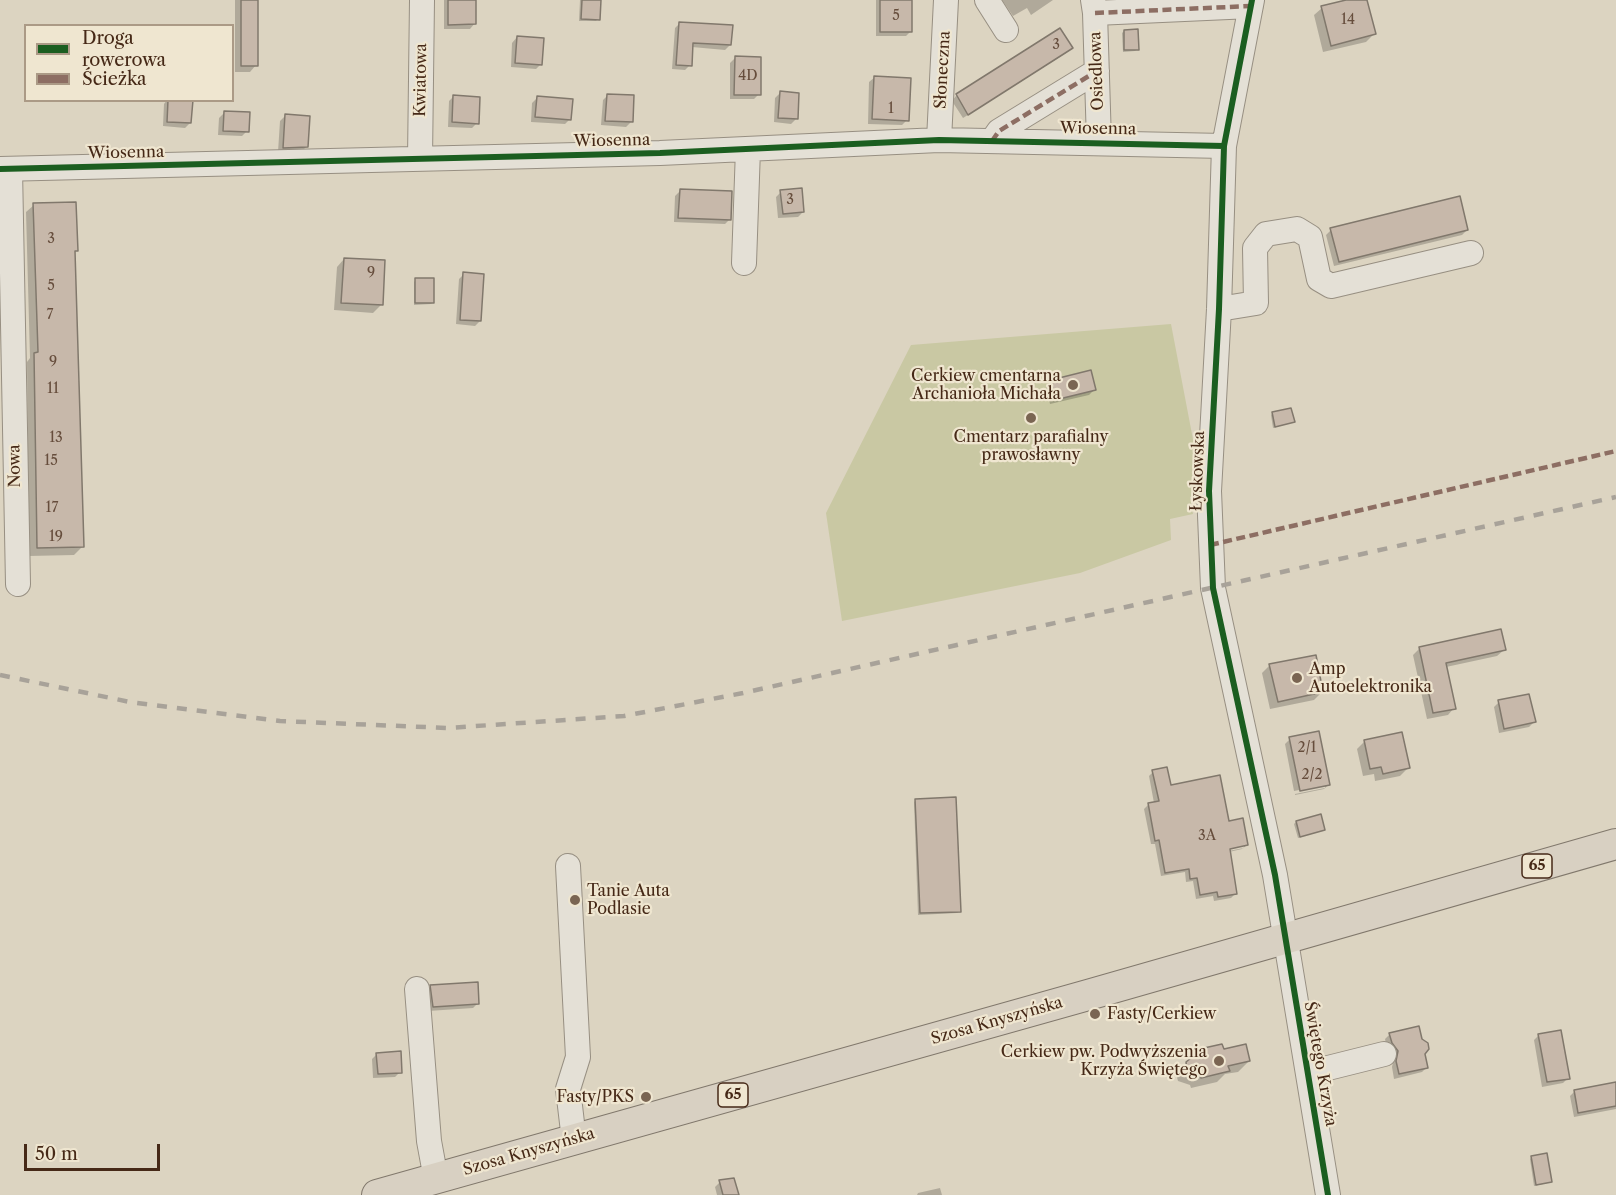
<!DOCTYPE html>
<html>
<head>
<meta charset="utf-8">
<style>
	body { margin:0 }
	#map { position:relative; width:1616px; height:1195px; overflow:hidden; background:#dcd4c1; font-family:"Libre Caslon Text",serif }
	canvas { display:block }
	.legend { position:absolute; left:24px; top:24px; width:210px; height:78px; box-sizing:border-box; background:#efe6d0; border:2px solid #ab9a86; margin:0; padding:8px 10px; list-style:none; font-size:18px; color:#462917 }
	.legend li { display:flex; align-items:center; gap:12px; height:30px }
	.legend b { width:30px; border:2px solid #ab9a86 }
	.scale { position:absolute; left:24px; top:1144px; width:136px; height:27px; box-sizing:border-box; border:3px solid #462917; border-top:0; padding-left:8px; font-size:18px; line-height:21px; white-space:nowrap; color:#462917; -webkit-text-stroke:4px #efe6d0; paint-order:stroke }
</style>
</head>
<body>
<div id="map">
<canvas width="1616" height="1195"></canvas>
<ul class="legend">
<li><b style="height:8px;background:#1b5e20"></b>Droga rowerowa</li>
<li><b style="height:8px;background:#8d6e63"></b>Ścieżka</li>
</ul>
<div class="scale">50 m</div>
</div>
<script>
const g = document.querySelector('canvas').getContext('2d');
g.lineJoin = 'round';
function fillPath(path, color) {
  g.fillStyle = color;
  g.fill(path, 'evenodd');
}
function trace(path, color, width, dash) {
  g.strokeStyle = color;
  g.lineWidth = width;
  g.lineCap = dash ? 'butt' : 'round';
  g.setLineDash(dash || []);
  g.stroke(path);
}
function write(font, color, halo, rows, align = 'center') {
  g.font = font + ' "Libre Caslon Text",serif';
  g.lineWidth = 4.5;
  g.setLineDash([]);
  g.textBaseline = 'middle';
  g.strokeStyle = halo;
  g.fillStyle = color;
  for (const [text, x, y, turn = 0] of rows) {
    g.save();
    g.translate(x, y);
    g.rotate((+turn || 0) * Math.PI / 180);
    g.textAlign = isNaN(turn) ? turn : align;
    if (halo) g.strokeText(text, 0, 0);
    g.fillText(text, 0, 0);
    g.restore();
  }
}
const green = new Path2D(`
	M1171,324L1203,492L1190,497L1193,514L1170,519L1171,540L1080,573L842,621L826,513L911,345Z`);
const shadow = new Path2D(`
	M235,0H256V65L250,72H235Z
	M444,0H474L475,23L470,29H444Z
	M580,0H599L598,19L596,21H579Z
	M876,0H911V31L906,36H876Z
	M1002,0H1053L1031,15L1027,8L1013,16Z
	M1352,0H1366L1374,34L1366,42L1323,52L1314,15L1322,8Z
	M680,23L730,45L725,50L692,47L690,65L685,70L672,69L675,28Z
	M1060,30L1071,48L1066,53L963,118L952,101L956,96Z
	M1124,31L1137,49L1135,51L1123,52L1122,33Z
	M517,37L541,64L536,69L511,67L512,43Z
	M735,58L759,94L754,99H730V63Z
	M875,77L907,120L902,125L868,124L869,82Z
	M780,93L796,119L791,124L774,122L775,98Z
	M608,95L631,122L626,127L601,125L603,100Z
	M454,96L477,123L472,128L448,127L449,101Z
	M537,98L570,119L565,124L531,122L532,103Z
	M167,100H191L190,123L185,128L163,126L164,104Z
	M224,113L247,131L242,136L218,135L219,118Z
	M285,116L306,147L301,152H278L280,121Z
	M680,191L730,219L725,224L674,222L675,196Z
	M781,192L803,212L798,217L778,218L776,197Z
	M34,205L76,250L73,253L82,547L74,555L29,556L27,362L30,358L26,212Z
	M1331,230H1467L1462,235L1334,266L1326,235Z
	M344,259L381,305L373,313L334,310L337,267Z
	M464,274L480,321L475,326L456,324L459,279Z
	M416,280L433,302L431,304L414,305V282Z
	M1051,381L1094,390L1089,395L1050,404L1046,386Z
	M1273,413L1293,422L1273,428L1271,415Z
	M1420,648L1504,650L1497,656L1446,667L1454,708L1448,715L1427,719L1413,655Z
	M1270,665L1322,692L1314,700L1270,709L1262,673Z
	M1499,702L1534,722L1529,727L1499,733L1494,707Z
	M1290,739L1329,784L1324,789L1295,795V794L1325,788V785L1294,791L1285,744Z
	M1365,741L1408,768L1400,776L1375,781L1374,774L1363,776L1357,749Z
	M1153,772L1170,787L1228,823L1247,845L1242,849L1229,852L1236,893L1231,898L1214,901L1213,896L1196,899L1193,881L1186,882L1185,872L1161,876L1155,844H1151L1144,809L1149,804L1154,803L1149,776ZM1244,845V848L1223,852L1222,849Z
	M916,800L959,911L957,913L918,915L914,802Z
	M1296,822L1323,829L1298,838L1294,824Z
	M431,986L478,1003L473,1008L428,1011L426,991Z
	M1390,1034L1424,1054L1427,1067L1422,1072L1394,1079L1392,1067L1394,1057L1387,1048L1385,1039Z
	M1539,1035L1568,1078L1563,1083L1542,1087L1534,1040Z
	M1196,1051H1223L1249,1061L1238,1072L1225,1074L1217,1082L1191,1088L1190,1085L1178,1081L1176,1074Z
	M377,1054L400,1072L395,1077L373,1078L372,1059Z
	M1616,1084V1109L1574,1117L1570,1096L1575,1091Z
	M1532,1157L1550,1181L1548,1183L1534,1186L1530,1159Z
	M720,1182L738,1195H717L715,1187Z
	M940,1188L942,1195H917L918,1193Z`);
const building = new Path2D(`
	M241,0H258V66H241Z
	M448,0H476V24L448,25Z
	M582,0H601L600,20L581,19Z
	M880,0H912V32H880Z
	M1346,0H1367L1376,34L1331,46L1321,6Z
	M679,22L733,25L731,45L693,43L692,66L676,65Z
	M1060,28L1073,48L968,115L956,94Z
	M1138,29L1139,50H1124V30Z
	M517,36L544,38L542,65L515,63Z
	M735,56L761,57V95H734Z
	M874,76L911,78L909,121L872,119Z
	M780,91L799,93L798,119L778,118Z
	M607,94L634,95L633,122L605,121Z
	M453,95L480,97L479,124L452,122Z
	M537,96L573,99L571,120L535,117Z
	M168,100H193L191,123L167,122Z
	M224,111L250,112L249,132L223,131Z
	M285,114L310,116L308,147L283,148Z
	M802,188L804,212L783,214L780,190Z
	M680,189L732,191L731,220L678,218Z
	M1460,196L1468,230L1339,262L1330,228Z
	M76,202L78,251H75L84,547L37,548L34,353L38,352L33,203Z
	M344,258L385,260L383,305L341,303Z
	M463,272L484,274L481,321L460,320Z
	M415,278H434V303H415Z
	M1091,370L1096,390L1055,400L1051,380Z
	M1291,408L1295,422L1275,427L1272,412Z
	M1501,629L1506,650L1446,663L1456,709L1433,713L1419,647Z
	M1316,655L1323,692L1278,702L1269,664Z
	M1529,694L1536,722L1504,729L1498,700Z
	M1319,731L1330,785L1300,791L1289,737Z
	M1402,732L1410,768L1383,774L1381,767L1370,769L1364,740Z
	M1167,767L1171,785L1220,775L1229,821L1243,818L1248,845L1230,849L1237,894L1218,897L1217,892L1200,895L1197,878L1190,879L1189,869L1165,873L1159,840L1155,841L1148,803L1159,801L1152,770Z
	M956,797L961,912L920,913L915,799Z
	M1321,814L1325,830L1300,837L1296,821Z
	M478,982L479,1004L433,1007L430,985Z
	M1419,1026L1422,1039L1428,1043L1429,1049L1425,1054L1428,1068L1399,1074L1396,1061L1398,1051L1392,1043L1389,1033Z
	M1561,1030L1570,1079L1547,1082L1538,1034Z
	M1222,1044L1224,1049L1246,1044L1250,1061L1228,1066L1230,1071L1201,1078V1075L1191,1072L1187,1068L1186,1062L1196,1054L1195,1050Z
	M401,1051L402,1073L378,1074L376,1053Z
	M1616,1082V1106L1578,1113L1574,1090Z
	M1547,1153L1552,1182L1536,1185L1531,1156Z
	M734,1178L739,1195H723L719,1180Z`);
const minor = new Path2D(`
	M987,0L1006,30
	M1093,0L1095,13L1099,142
	M1252,0L1224,146L1219,309L1209,491L1213,588L1275,875L1328,1195
	M1095,13L1251,6
	M939,140L946,0
	M992,141L999,131L1097,71
	M420,159L422,0
	M0,169L660,153L939,140L1224,146
	M10,169L18,584
	M744,263L748,149
	M1219,309L1256,303L1255,248L1266,234L1297,229L1310,237L1319,279L1331,286L1471,253
	M568,866L578,1057L568,1089L574,1140
	M417,989L429,1141L436,1179
	M1308,1073L1384,1054`);
const major = new Path2D(`
	M377,1195L1088,995L1616,844`);
const rail = new Path2D(`
	M0,675L130,702L280,721L447,728L624,716L743,693L1616,497`);
const quiet = new Path2D(`
	M1095,13L1251,6
	M992,141L999,131L1097,71
	M1210,545L1616,451`);
const cycleway = new Path2D(`
	M1252,0L1224,146L1219,309L1209,491L1213,588L1275,875L1328,1195
	M0,169L660,153L939,140L1224,146`);
const markers = [
	[1073,385,6,"#7a6552"],
	[1031,418,6,"#7a6552"],
	[1297,678,6,"#7a6552"],
	[575,900,6,"#7a6552"],
	[1095,1014,6,"#7a6552"],
	[1219,1061,6,"#7a6552"],
	[646,1097,6,"#7a6552"]
];
const numberNames = [
	["5",896,16],
	["14",1348,20],
	["3",1056,45],
	["4D",748,76],
	["1",891,109],
	["3",790,200],
	["3",51,239],
	["9",371,273],
	["5",51,286],
	["7",50,315],
	["9",53,362],
	["11",53,389],
	["13",56,438],
	["15",51,461],
	["17",52,508],
	["19",56,537],
	["2/1",1307,748],
	["2/2",1312,775],
	["3A",1207,836]
];
const shields = [
	[1537,866,30],
	[733,1095,30]
];
const shieldNames = [
	["65",1537,866],
	["65",733,1095]
];
const streetNames = [
	["Słoneczna",943,70,-87],
	["Osiedlowa",1097,71,-92],
	["Kwiatowa",421,80,-89],
	["Wiosenna",1098,129,1],
	["Wiosenna",612,141,-1],
	["Wiosenna",126,153,-1],
	["Nowa",15,466,-91],
	["Łyskowska",1198,471,-88],
	["Szosa Knyszyńska",997,1021,-16],
	["Świętego Krzyża",1320,1064,80],
	["Szosa Knyszyńska",529,1152,-16]
];
const poiNames = [
	["Cerkiew cmentarna",1061,376],
	["Archanioła Michała",1061,394],
	["Cmentarz parafialny",1031,437,"center"],
	["prawosławny",1031,455,"center"],
	["Amp",1309,669,"left"],
	["Autoelektronika",1309,687,"left"],
	["Tanie Auta",587,891,"left"],
	["Podlasie",587,909,"left"],
	["Fasty/Cerkiew",1107,1014,"left"],
	["Cerkiew pw. Podwyższenia",1207,1052],
	["Krzyża Świętego",1207,1070],
	["Fasty/PKS",634,1097]
];
fillPath(green, '#c9c8a3');
fillPath(shadow, '#0003');
fillPath(building, '#c7b8aa');
trace(building, '#81786c', 1.5);
trace(minor, '#978f82', 26);
trace(major, '#81786c', 32);
trace(minor, '#e4e0d6', 24);
trace(major, '#d8d0c2', 30);
trace(rail, '#a8a299', 4.5, [10, 10]);
trace(quiet, '#8d6e63', 4.5, [9, 4.5]);
trace(cycleway, '#1b5e20', 6);
for (const [x, y, r, color] of markers) {
  const dot = new Path2D();
  dot.arc(x, y, r, 0, 2 * Math.PI);
  g.fillStyle = color;
  g.fill(dot);
  trace(dot, '#efe6d0', 2);
}
write('14px', '#664d3c', null, numberNames);
for (const [x, y, w] of shields) {
  const box = new Path2D();
  box.roundRect(x - w / 2, y - 12, w, 24, 4.5);
  g.fillStyle = '#efe6d0';
  g.fill(box);
  trace(box, '#462917', 1.5);
}
write('bold 15px', '#462917', null, shieldNames);
write('16px', '#462917', '#efe6d0', streetNames);
write('16px', '#462917', '#efe6d0', poiNames, 'right');
</script>
</body>
</html>
